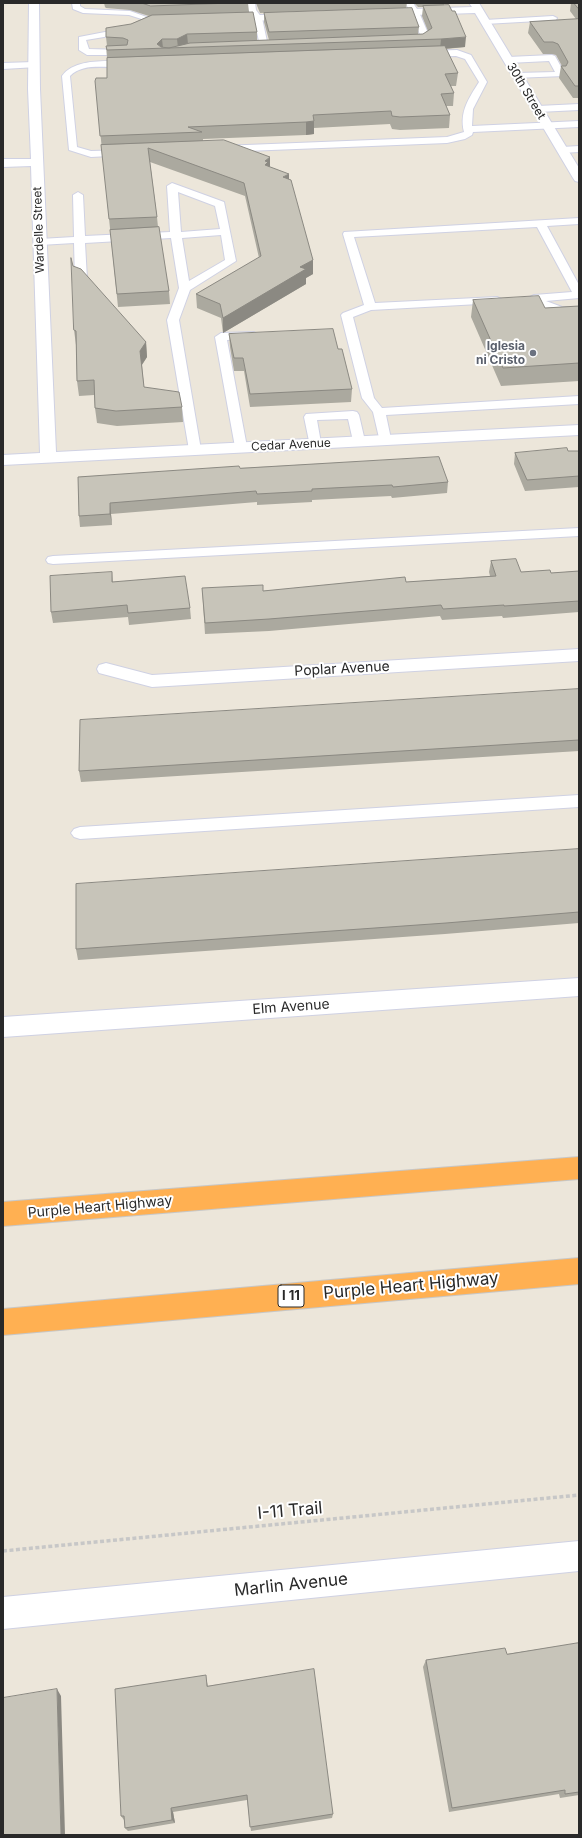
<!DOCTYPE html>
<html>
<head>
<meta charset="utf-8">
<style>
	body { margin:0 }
	#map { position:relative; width:582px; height:1838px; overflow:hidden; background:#ece6da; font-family:Inter,sans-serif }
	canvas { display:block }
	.frame { position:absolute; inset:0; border:4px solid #292929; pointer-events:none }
</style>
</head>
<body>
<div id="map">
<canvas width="582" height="1838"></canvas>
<div class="frame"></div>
</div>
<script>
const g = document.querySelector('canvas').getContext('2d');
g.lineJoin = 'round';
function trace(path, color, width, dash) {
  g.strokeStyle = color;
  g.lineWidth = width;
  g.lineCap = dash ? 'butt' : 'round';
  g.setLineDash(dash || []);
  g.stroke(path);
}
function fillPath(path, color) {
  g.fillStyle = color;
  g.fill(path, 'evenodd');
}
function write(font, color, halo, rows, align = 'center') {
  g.font = font + ' Inter,sans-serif';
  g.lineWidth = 4;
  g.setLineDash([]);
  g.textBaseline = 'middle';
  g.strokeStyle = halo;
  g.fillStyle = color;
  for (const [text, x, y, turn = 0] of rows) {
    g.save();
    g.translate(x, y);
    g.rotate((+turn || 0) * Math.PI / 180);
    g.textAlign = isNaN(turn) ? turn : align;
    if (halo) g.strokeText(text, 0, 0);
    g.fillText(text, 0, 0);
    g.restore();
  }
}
const path = new Path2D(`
	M3,1551L579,1495`);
const lane = new Path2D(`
	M72,3H80V6L85,9L130,11L158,21L154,23L129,15L83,13L73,9Z
	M247,3H255L256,10L262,18L268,46L267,48L264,49L260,46L254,18L248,10Z
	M405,3H413L419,12L430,38C424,44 408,45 402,40L406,37H421L411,12Z
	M553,16L557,18L556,20L485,24L481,22L485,20Z
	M131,27L134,28V32L86,40L89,49L124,50L127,51V55H87L79,50V37Z
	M457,50L471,55L487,82L473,109L472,126L579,121V127L473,132L472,135L465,139L447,143L221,152L216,149L221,146L447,137L464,132C459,112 469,98 479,82L465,59L456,56L425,57L421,54L425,51Z
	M552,55L555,56L565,74L564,76L514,78L513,76L514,74L517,73L555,72L549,61L508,63L504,60L508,57Z
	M132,61L135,62V66C115,71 86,60 70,76L77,147L91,151L126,150L131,153L129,155L91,157L69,150L62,76C76,57 110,62 132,61Z
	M34,62L38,65L37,67L3,69V63Z
	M579,104V110L538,112L533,109L538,106Z
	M579,146V152L562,153L557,150L562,147Z
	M172,183L224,202L236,261L190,290L179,320L201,450L200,453H190L189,450L167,320L179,288L171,238L85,243L87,279L81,282L75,279L74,243L40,245L35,242L40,239L74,237L73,195L78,192L83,195L85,236L170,232L167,186ZM178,192L215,206L220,229L181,232ZM221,235L225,260L189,281L182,238Z
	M579,218V224L547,226L579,285V298L546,301L562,307L579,308V314C563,316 539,312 528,298L534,295L572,292L537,227L354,237L375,303L497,297L503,300L497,303L371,310L353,317L374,398L382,408L579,396V404L386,415L391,439L390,442H380L373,412L362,398L341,315L343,313L364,305L343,234L344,232Z
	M254,332L260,336L258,338L227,340L247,447L246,450H236L235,447L215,337L221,333Z
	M353,411L357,412L359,415L365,441L364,444H354L353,441L348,419L317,420L321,443L320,446H310L304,417L306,414Z
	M579,528V536L53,564L48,563L46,560L48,557L53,556Z
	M579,795V807L80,839L74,837L71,833L74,829L80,827Z`);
const street = new Path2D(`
	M29,3H39L40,89L56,452L579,425V435L3,465V455L40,453L31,166L3,167V159H31L28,89Z
	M469,3H479L579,168V182L575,181L573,178L475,13L383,16L378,13L383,10L472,7Z
	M295,14L300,17L299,19L225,22L220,19L225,16Z
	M579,649V661L152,687L99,673L97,669L99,665L106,663L152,675Z
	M579,978V996L3,1037V1017Z
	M579,1541V1571L3,1629V1597Z`);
const highway = new Path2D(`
	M579,1157V1179L3,1226V1202Z
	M579,1258V1284L3,1335V1309Z`);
const wall = new Path2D(`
	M104,3H248L249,12L257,32V40H269L264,22V13L419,27L418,34H423L428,31L422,16L423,7H418L414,3H444V5L465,47L446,49L458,73L456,86H451L454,93L453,106H446L450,115L449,128L400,130L392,129L390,124L314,128V134L306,135L203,139V141L270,167L289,180L313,260V274L306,278V284L223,333L221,318L197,308L196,294L259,258L245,196L150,162L157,217L158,227L169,291L170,304L118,307L95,81L107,78V58L106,46H107L106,37L131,24L149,16L130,10L106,8L105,7Z
	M256,3H407L406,8L260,13Z
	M571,3H579V98H573L559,78L561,66H562L556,55L552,54H543L528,33L530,22L576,19L570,11Z
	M73,266L146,342L147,357L142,365L144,387L182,407L183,422L117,426L97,423L95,408L94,395L79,396L77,381L76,345L74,330Z
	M473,300L545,308L579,306V381L501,386L471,317Z
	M229,334L338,349L352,389L351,402L250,407L244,371H234L230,347Z
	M568,451H579V487L525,491L514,464L515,453Z
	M240,468L448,482L447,493L392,498L391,496L312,500V502L257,505V502L111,514L112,525L80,527L79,516L78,477Z
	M491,561L521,572L551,573L579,571V612L503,618L502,616L442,620L440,616L269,631L205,634L202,588L263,591L406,582L490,576L489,572Z
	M112,572L113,582L190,608L191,619L129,625L128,617L53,623L51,612Z
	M579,689V751L81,782L79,771Z
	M579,849V923L445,934L78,960L76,949Z
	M579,1643V1795L560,1798L559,1794L449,1812L423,1667L426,1660L507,1654Z
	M207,1682L208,1686L333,1814L332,1818L251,1831L247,1800L173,1812L175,1823L128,1831L125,1828L124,1820L121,1816Z`);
const shadedWall = new Path2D(`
	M187,34L188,44L178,48L177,39Z
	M466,37L465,47L440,49L441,39Z
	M162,39L163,48L157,44Z
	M314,121V134L306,135V122Z
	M270,157V171L268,176L265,161Z
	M289,174V188L283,177Z
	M313,260V274L306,278V284L223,333V318L300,267Z
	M146,342L147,357L141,366L140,351Z
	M110,503L112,525L110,514Z
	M57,1689L61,1696L65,1835H61Z
	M171,1808L173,1812L175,1823L172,1820Z`);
const building = new Path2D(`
	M142,3H231L151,6Z
	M574,3H579V9Z
	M449,5L452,11H455L466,37L441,39L107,50L106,46L127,45L128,40L123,38L106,37V28L131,24L152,15L253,12L257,32L187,34L177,39H162L157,44L161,47L169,48L190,43L423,34L432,28L423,6Z
	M412,8L419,27L269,32L264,13Z
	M579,19V86H575L561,66H566L568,62L558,44L553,42H544L530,22Z
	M445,46L458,73L445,74L454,93L441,94L450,115L400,117L392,116L391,111L313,115L314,121L306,122L188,127L202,132L100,136L95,81L96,78H107V58Z
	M224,140L270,157L265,161L268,162L265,165L289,174L283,177L291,180L313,260L300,267L306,269L223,318L220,304L196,294L261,256L244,183L148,148L157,217L109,219L101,145Z
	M159,227L169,291L117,294L110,230Z
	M71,258L73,266L81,269L146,342L140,351L144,387L179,392L182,407L116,411L95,408L94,380L77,381L76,331L74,330Z
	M539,296L545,308L579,306V363L503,368L473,300Z
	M333,329L338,349H342L352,389L250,394L243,358H234L229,334Z
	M567,448L568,451H579V476L527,480L515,453Z
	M439,457L448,482L393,487L392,485L312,489V491L257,494L256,491L110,503V514L79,516L78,477L239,466L240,468Z
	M516,559L521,572L550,570L551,573L579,571V601L504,606V605L443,609L441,605L269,619L205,623L202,588L263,585V591L405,577L406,582L496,576L491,561Z
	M112,572V582L185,576L190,608L128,613L127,605L51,612L50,576Z
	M579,689V740L79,771L80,720Z
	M579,849V912L446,923L76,949V884Z
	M579,1643V1792L565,1794V1790L452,1808L426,1660L505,1648L507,1654Z
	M314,1669L333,1814L250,1827L247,1795L171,1808L172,1820L125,1828L124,1816H121L115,1689L206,1675L207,1686Z
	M57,1689L61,1835H3V1698Z`);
const markers = [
	[533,353,4,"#6b7280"]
];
const farStreetnames = [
	["30th Street",526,91,59],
	["Wardelle Street",39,230,-92],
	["Cedar Avenue",291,445,-3]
];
const farWorshipnames = [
	["Iglesia",525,346],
	["ni Cristo",525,360]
];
const shields = [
	[291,1296,26]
];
const shieldNames = [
	["I 11",291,1296]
];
const streetNames = [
	["Poplar Avenue",342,669,-3],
	["Elm Avenue",291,1007,-4],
	["Purple Heart Highway",100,1207,-5]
];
const nearStreetnames = [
	["Purple Heart Highway",411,1286,-5],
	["I-11 Trail",290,1511,-5],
	["Marlin Avenue",291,1585,-6]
];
trace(lane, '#cfd1e3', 2);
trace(street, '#cfd1e3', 2);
trace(highway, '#c7c7c7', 2);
trace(path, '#c7c7c7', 3.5, [4, 2.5]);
fillPath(lane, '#fff');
fillPath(street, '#fff');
fillPath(highway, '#ffb052');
fillPath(wall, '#aba99f');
fillPath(shadedWall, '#8b8982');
fillPath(building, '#c7c4b9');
trace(building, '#8b8982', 1);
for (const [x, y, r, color] of markers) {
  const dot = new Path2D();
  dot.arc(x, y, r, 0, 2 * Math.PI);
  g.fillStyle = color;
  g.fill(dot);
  trace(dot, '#fff', 1.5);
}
write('12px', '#292929', '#fff', farStreetnames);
write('bold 12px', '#5b616d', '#fff', farWorshipnames, 'right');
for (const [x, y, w] of shields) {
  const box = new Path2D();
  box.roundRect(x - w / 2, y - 11, w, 22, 3);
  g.fillStyle = '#fff';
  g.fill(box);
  trace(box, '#292929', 1);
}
write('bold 13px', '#292929', null, shieldNames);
write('14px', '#292929', '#fff', streetNames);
write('17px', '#292929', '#fff', nearStreetnames);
</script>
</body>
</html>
